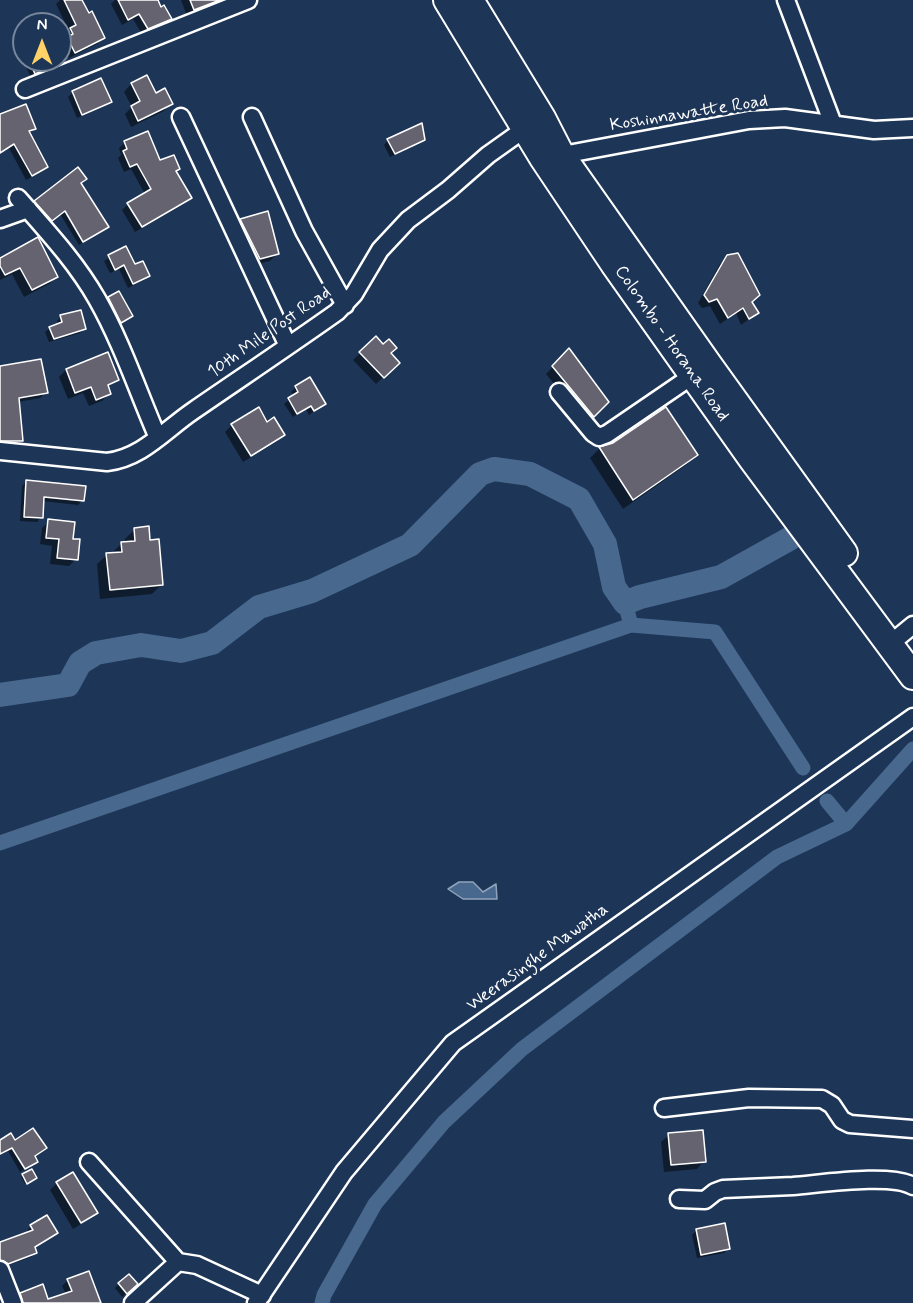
<!DOCTYPE html>
<html>
<head>
<meta charset="utf-8">
<style>
	body { margin:0 }
	#map { position:relative; width:913px; height:1303px; overflow:hidden; background:#1d3557; font-family:Mynerve,sans-serif }
	canvas { display:block }
	.north { position:absolute; left:12px; top:12px; width:60px; height:60px; box-sizing:border-box; background:#1d3557; border:2px solid #77869a; border-radius:50%; rotate:0deg; font-size:16px; font-weight:700; line-height:24px; text-align:center; color:#fff }
	.north::after { content:''; display:block; margin:auto; width:21px; height:27px; background:#ffd166; clip-path:polygon(50% 0,100% 100%,50% 72%,0 100%) }
</style>
</head>
<body>
<div id="map">
<canvas width="913" height="1303"></canvas>
<div class="north">N</div>
</div>
<script>
const g = document.querySelector('canvas').getContext('2d');
g.lineJoin = 'round';
function fillPath(path, color) {
  g.fillStyle = color;
  g.fill(path, 'evenodd');
}
function trace(path, color, width, dash) {
  g.strokeStyle = color;
  g.lineWidth = width;
  g.lineCap = dash ? 'butt' : 'round';
  g.setLineDash(dash || []);
  g.stroke(path);
}
function write(font, color, halo, rows, align = 'center') {
  g.font = font + ' Mynerve,sans-serif';
  g.lineWidth = 6;
  g.setLineDash([]);
  g.textBaseline = 'middle';
  g.strokeStyle = halo;
  g.fillStyle = color;
  for (const [text, x, y, turn = 0] of rows) {
    g.save();
    g.translate(x, y);
    g.rotate((+turn || 0) * Math.PI / 180);
    g.textAlign = isNaN(turn) ? turn : align;
    if (halo) g.strokeText(text, 0, 0);
    g.fillText(text, 0, 0);
    g.restore();
  }
}
const water = new Path2D(`
	M459,882H473L483,892L496,884L497,899H463L448,889Z`);
const shadow = new Path2D(`
	M60,0H81L103,38L97,44L69,58L61,44L66,40L64,36L69,31L56,4Z
	M115,0H156L161,9L171,19L165,24L142,34L133,19L122,25L111,4Z
	M181,0H228L187,16Z
	M45,60L49,67L44,72L31,77L23,61Z
	M146,77L155,95L171,103L164,111L131,127L125,114L132,107L124,92L131,84Z
	M101,80L110,101L105,106L77,118L68,97L72,93Z
	M0,122L34,128L29,134L47,166L41,172L26,180L9,148L0,153Z
	M147,133L160,162L178,169L175,172L190,198L184,204L135,232L122,210L128,204L145,194L131,169L124,172L118,158L121,155L119,148L125,143Z
	M423,139L418,144L390,157L384,145L388,140Z
	M80,184L107,227L79,245L60,214L47,224L31,206L35,202Z
	M241,220L278,253L270,261L253,265L234,227Z
	M125,248L135,266L148,276L144,280L128,288L119,269L110,273L104,261Z
	M728,257L757,313L741,325L736,313L720,324L710,306L702,308L698,303L720,264Z
	M0,259L56,277L49,284L24,297L12,274L0,280Z
	M109,298L131,315L116,326L104,303Z
	M61,317L84,329L80,333L49,342L45,332L50,328L58,325L57,321Z
	M376,338L398,363L376,384L353,360Z
	M562,357L607,402L586,423L546,374Z
	M0,368L46,392L40,398L18,402L22,441L16,447L0,446Z
	M66,370L117,380L107,388L109,394L102,401L89,406L83,393L68,399L59,377Z
	M296,387L324,404L309,415L306,409L293,417L284,404L294,396L291,392Z
	M267,424L283,435L276,442L243,462L225,432L232,425Z
	M614,444L696,455L686,465L623,509L590,458L599,449Z
	M26,482L82,500L78,505L42,501L41,517L37,522L20,521L22,486Z
	M49,521L71,540L76,559L69,566L50,564L52,546L40,544L42,528Z
	M135,529L149,541L162,584L152,594L100,599L97,564L107,555L112,553L122,543H125V539Z
	M669,1135L704,1161L697,1169L664,1172L661,1142Z
	M0,1141L15,1142L33,1157L36,1161L20,1172L8,1151L0,1155Z
	M23,1175L33,1180L25,1184L21,1177Z
	M57,1183L96,1212L89,1219L73,1229L50,1190Z
	M31,1226L56,1233L34,1248L36,1252L31,1257L3,1267L0,1265V1244L28,1233L27,1231Z
	M697,1230L729,1248L724,1253L697,1258L692,1235Z
	M68,1280L97,1303H16L15,1300L21,1294L48,1301L66,1294L62,1286Z
	M119,1284H136L122,1297L115,1288Z`);
const canal = new Path2D(`
	M631,625L715,632L803,768
	M827,801L846,824
	M0,843L631,625L625,603
	M322,1303L324,1295L375,1204L444,1122L522,1049L777,857L846,824L913,749`);
const river = new Path2D(`
	M0,695L68,685L80,663L96,653L141,645L181,651L212,643L259,607L312,591L410,545L480,474L494,469L530,474L579,499L605,544L614,587L625,603L640,597L721,577L791,538`);
const building = new Path2D(`
	M64,0H82L89,13L92,11L105,38L75,53L67,37L73,34L70,28L76,25Z
	M118,0H158L161,7L164,5L172,19L148,29L139,14L128,20Z
	M190,0H220L194,10Z
	M29,60H47L50,68L35,74Z
	M147,75L156,93L165,88L173,104L138,121L131,106L140,101L131,83Z
	M101,78L112,102L82,115L72,91Z
	M26,104L36,129L29,131L48,167L32,176L14,144L0,153V114Z
	M422,123L425,140L395,154L387,139Z
	M148,131L160,160L174,155L180,169L176,171L192,198L142,227L127,203L151,189L137,164L130,167L123,151L127,149L124,141Z
	M78,167L87,179L81,183L109,227L83,242L65,211L52,221L34,201Z
	M268,211L279,254L260,259L240,219Z
	M38,237L58,277L32,290L20,268L5,275L0,266V258Z
	M126,246L135,264L143,261L150,276L133,284L124,265L115,270L108,255Z
	M738,253L760,295L752,302L759,313L749,319L743,308L728,318L717,299L709,302L704,295L727,255Z
	M119,291L133,316L121,323L108,297Z
	M81,310L86,329L54,339L49,327L62,322L60,315Z
	M376,336L383,344L389,339L397,348L391,353L400,363L384,378L359,352Z
	M569,348L609,402L594,417L552,366Z
	M108,352L119,380L108,385L111,394L96,400L91,387L75,393L66,369Z
	M41,359L48,393L19,398L23,441H0V366Z
	M310,377L326,404L314,411L311,406L297,414L288,398L298,392L295,386Z
	M259,407L267,422L274,417L285,435L251,456L231,424Z
	M666,407L698,455L633,500L599,447L613,443Z
	M26,480L86,486L84,501L44,497L43,518L24,517Z
	M48,519L75,522L73,539H80L78,560L57,558L59,539L46,538Z
	M149,526L150,540L159,539L163,585L110,590L106,553L122,552L121,542L135,541L134,528Z
	M33,1128L47,1148L35,1156L38,1162L25,1169L12,1148L0,1154V1140L11,1133L15,1140Z
	M703,1130L706,1162L671,1165L668,1133Z
	M32,1169L37,1178L27,1184L22,1174Z
	M73,1172L98,1213L81,1223L56,1182Z
	M47,1215L58,1233L35,1247L37,1253L8,1264L0,1260V1242L33,1230L30,1225Z
	M725,1223L730,1249L701,1255L696,1229Z
	M89,1271L101,1303H23L20,1293L43,1284L48,1299L72,1291L67,1279Z
	M129,1274L138,1284L127,1294L118,1283Z`);
const street = new Path2D(`
	M786,0L833,124
	M25,89L248,0
	M181,117L288,346
	M252,117L304,231L345,305
	M552,157L749,120L785,118L874,130L913,128
	M18,198C46,230 76,262 97,299C122,343 138,392 158,438
	M0,219L28,209
	M559,392L593,433L599,437L607,434L692,376
	M0,451L107,462C142,458 165,430 193,411C241,378 289,346 337,312L354,294L380,250L408,220L448,190L488,155L533,123
	M890,644L913,625
	M664,1108L749,1098L822,1099L832,1105L842,1120L850,1124L913,1129
	M89,1162L178,1262L197,1265L262,1295
	M679,1199L705,1200L715,1192L723,1189C746,1188 769,1187 793,1186C820,1184 891,1173 913,1186
	M0,1270L13,1303
	M133,1303L178,1262
	M256,1303L344,1172L453,1043L913,717`);
const primary = new Path2D(`
	M447,0L543,158L614,264L752,459L913,676
	M470,0L542,118L561,155L708,364L844,553`);
const streetNames = [
	["Koshinnawatte Road",689,114,-9],
	["10th Mile Post Road",270,333,-35],
	["Colombo - Horana Road",671,344,55],
	["Weerasinghe Mawatha",538,958,-36]
];
fillPath(water, '#48688d');
trace(water, '#91a4bb', 1.5);
fillPath(shadow, '#0007');
trace(canal, '#48688d', 15);
trace(river, '#48688d', 24);
fillPath(building, '#65636f');
trace(building, '#fff', 1.5);
trace(street, '#fff', 21);
trace(primary, '#fff', 30);
trace(street, '#1d3557', 16);
trace(primary, '#1d3557', 26);
write('18px', '#fff', '#1d3557', streetNames);
</script>
</body>
</html>
